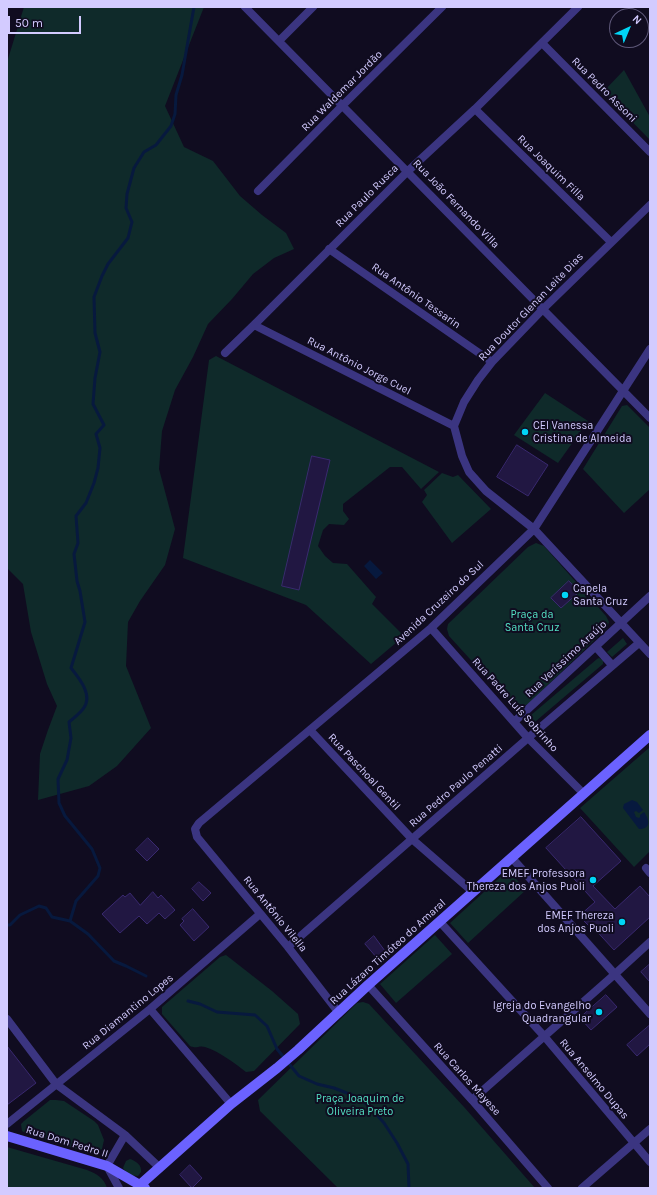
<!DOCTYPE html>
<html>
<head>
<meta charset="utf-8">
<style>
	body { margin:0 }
	#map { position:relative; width:657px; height:1195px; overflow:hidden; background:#100c20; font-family:Karla,sans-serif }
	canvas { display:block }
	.frame { position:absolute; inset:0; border:8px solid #d3cbff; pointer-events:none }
	.north { position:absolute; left:609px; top:8px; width:40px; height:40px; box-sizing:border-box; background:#100c20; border:1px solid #5e5879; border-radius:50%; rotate:44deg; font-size:11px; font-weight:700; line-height:16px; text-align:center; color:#d3cbff }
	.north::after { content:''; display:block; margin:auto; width:14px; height:18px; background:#00d5f6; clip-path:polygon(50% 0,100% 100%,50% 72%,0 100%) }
	.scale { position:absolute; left:8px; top:16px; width:73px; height:18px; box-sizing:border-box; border:2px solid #d3cbff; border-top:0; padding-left:5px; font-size:12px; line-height:14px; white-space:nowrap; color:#d3cbff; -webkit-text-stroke:3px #100c20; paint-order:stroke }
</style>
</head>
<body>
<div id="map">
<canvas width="657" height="1195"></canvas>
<div class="frame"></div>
<div class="north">N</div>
<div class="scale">50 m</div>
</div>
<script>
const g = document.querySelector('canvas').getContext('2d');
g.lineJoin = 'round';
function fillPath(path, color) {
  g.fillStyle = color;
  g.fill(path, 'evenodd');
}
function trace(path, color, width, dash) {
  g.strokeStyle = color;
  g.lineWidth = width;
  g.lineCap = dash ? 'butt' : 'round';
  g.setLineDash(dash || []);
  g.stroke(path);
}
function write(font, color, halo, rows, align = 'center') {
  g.font = font + ' Karla,sans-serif';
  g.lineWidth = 4;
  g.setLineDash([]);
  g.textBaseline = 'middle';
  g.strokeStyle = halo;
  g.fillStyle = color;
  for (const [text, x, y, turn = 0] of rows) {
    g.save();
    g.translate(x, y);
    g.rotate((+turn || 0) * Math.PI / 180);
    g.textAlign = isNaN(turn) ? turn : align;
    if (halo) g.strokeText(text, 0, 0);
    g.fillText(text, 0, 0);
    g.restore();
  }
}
const green = new Path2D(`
	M24,7H204L165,106L184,147L213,161L240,196L262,215L286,233L294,249L274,258L253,274L232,299L208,324L193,357L175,390L162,431L159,469L175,529L165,565L140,601L128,622L126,666L151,728L117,766L89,786L38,800L40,754L48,730L57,706L47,684L31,632L23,584L7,568V62Z
	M624,70L650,117V140L603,92Z
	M216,356L439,472L421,489L402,467H390L343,504V511L349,519L344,525L329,524L323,530L318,546L325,556L333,563L347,564L376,597L372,604L404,636L371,664L306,605L183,558L209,360Z
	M545,393L588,421L558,463L514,435Z
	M627,405L650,428V489L624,513L583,469L622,406Z
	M442,473L453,477L458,475L491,509L452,543L422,502L427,495L424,490Z
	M536,543L544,546L606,616L609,622L607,628L528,704C521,707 516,707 510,703L449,636L447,629L448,624L528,547Z
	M623,638L627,644L612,657L607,652Z
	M599,658L603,660V664L529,727L524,721L597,659Z
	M650,747V851L634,867L580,808Z
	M508,870L526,890L468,943L450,923Z
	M435,935L452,954L396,1003L380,984Z
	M226,955L272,991L298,1014L300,1024L254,1071L246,1072C233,1062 220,1052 205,1047C200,1045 195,1049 190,1046L162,1014V1007L220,957Z
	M363,1002L369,1004L464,1107L535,1188H338L260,1111L258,1100L357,1003Z
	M50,1100H56L64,1101L94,1121L98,1125L104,1140L102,1149L98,1152L93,1154L27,1134L22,1131L21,1124L24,1121Z
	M7,1147L87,1170C97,1174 104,1178 107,1188H7Z
	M130,1159C136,1161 142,1165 141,1172L138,1176C132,1176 126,1173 123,1168L126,1161Z`);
const water = new Path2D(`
	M370,560L383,573L376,579L364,566Z
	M632,800L637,802L643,810L639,813L636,811L634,812L636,817L639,818L640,817V815L644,812C649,819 652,829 639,829L623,808L624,804Z`);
const stream = new Path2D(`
	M70,921L76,901L98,876L100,868L92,849L65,816L59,803L58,779L67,760L71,738L69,722C74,718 79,714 83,709C94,696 79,678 71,668L85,622L80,591L77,581L74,554L78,543L76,516L86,503L94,483L98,468L100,448L96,434L104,425L93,404L95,378L100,352L95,333L94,297L102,276L108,264L128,238L132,222L126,208L127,194L134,168L144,152L156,145L171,126L175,114L176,95L182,75L194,7
	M7,925H10L20,915L39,906L46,908L52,917L70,921L88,934L114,961L126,966L146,976
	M188,1001L200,1004L217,1012L255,1015L267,1026L277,1049L299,1076L317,1084L334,1088L357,1097L369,1106L384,1123L397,1143L408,1164L409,1188`);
const building = new Path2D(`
	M517,445L548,465L528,496L497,477Z
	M312,456L330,460L299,590L282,586Z
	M569,581L579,592L561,608L551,598Z
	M581,817L621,861L593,886L615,909L640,886L650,897V917L614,950L591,925L589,926L579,916L595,902L546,848Z
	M148,838L159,849L147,861L136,850Z
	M199,882L211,893L203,901L192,889Z
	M153,892L158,898L161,895L175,910L165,919L159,913L147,924L139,916L120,933L102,914L123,895L125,897L130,893L140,905Z
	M193,909L209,927L194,941L180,925L184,921L182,919Z
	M374,936L385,951L377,958L365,944Z
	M650,964V982L641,972Z
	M606,995L617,1007L591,1030L580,1018Z
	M650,1025V1044L637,1056L627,1045Z
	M7,1046L36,1083L7,1105Z
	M190,1165L202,1178L192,1188L180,1175Z`);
const street = new Path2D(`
	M245,7L650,418
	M279,41L313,7
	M542,43L650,152
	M475,109L611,242
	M258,191L342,106L442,7
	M650,205L543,309L492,362L478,380L464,402L454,426L462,456L469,472L486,491L534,529L650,654
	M329,249L492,362
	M254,325L454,426
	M225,353L254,325L408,171L475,109L578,7
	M431,628L528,738L584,794
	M596,647L612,665
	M514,722L650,596
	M310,730L412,839L473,892
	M512,858L650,1014
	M646,868L650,873
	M440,922L544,1036L650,1162
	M288,947L528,738L639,643
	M368,985L472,1100L548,1188
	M150,1009L231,1104
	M339,1013L288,947L197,837L195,829L199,823L431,628L534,529L650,349
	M7,1019L56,1084L125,1135L160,1168
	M472,1100L615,974L650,942
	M7,1124L150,1009L260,914
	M119,1188L107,1166L125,1135
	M582,1188L650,1129`);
const secondary = new Path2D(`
	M7,1136L107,1166L145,1188
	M141,1184L231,1104L277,1068L298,1050L368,985L650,735`);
const markers = [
	[525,432,4,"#00d5f6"],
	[565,595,4,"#00d5f6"],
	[593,880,4,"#00d5f6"],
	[622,922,4,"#00d5f6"],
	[599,1012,4,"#00d5f6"]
];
const streetNames = [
	["Rua Pedro Assoni",604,90,45],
	["Rua Waldemar Jordão",342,91,-45],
	["Rua Joaquim Filla",551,168,44],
	["Rua Paulo Rusca",367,196,-45],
	["Rua João Fernando Villa",456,204,46],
	["Rua Antônio Tessarin",416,296,35],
	["Rua Doutor Glenan Leite Dias",531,307,-46],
	["Rua Antônio Jorge Cuel",359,366,27],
	["Avenida Cruzeiro do Sul",439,603,-43],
	["Rua Veríssimo Araújo",566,659,-43],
	["Rua Padre Luís Sobrinho",515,705,48],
	["Rua Paschoal Gentil",364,772,47],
	["Rua Pedro Paulo Penatti",456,786,-41],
	["Rua Antônio Vilella",275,914,51],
	["Rua Lázaro Timóteo do Amaral",388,952,-42],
	["Rua Diamantino Lopes",128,1012,-39],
	["Rua Carlos Mayese",467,1079,48],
	["Rua Anselmo Dupas",594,1079,50],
	["Rua Dom Pedro II",67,1142,17]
];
const poiNames = [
	["CEI Vanessa",533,426,"left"],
	["Cristina de Almeida",533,439,"left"],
	["Capela",573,589,"left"],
	["Santa Cruz",573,602,"left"],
	["EMEF Professora",585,874],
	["Thereza dos Anjos Puoli",585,887],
	["EMEF Thereza",614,916],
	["dos Anjos Puoli",614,929],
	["Igreja do Evangelho",591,1006],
	["Quadrangular",591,1019]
];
const parkNames = [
	["Praça da",532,615],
	["Santa Cruz",532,628],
	["Praça Joaquim de",360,1099],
	["Oliveira Preto",360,1112]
];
fillPath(green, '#0f2a2a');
fillPath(water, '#07193e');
trace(stream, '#07193e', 3);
fillPath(building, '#211742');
trace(building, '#39296f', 1);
trace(street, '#3b3581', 8);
trace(secondary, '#6b62ff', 10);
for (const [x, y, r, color] of markers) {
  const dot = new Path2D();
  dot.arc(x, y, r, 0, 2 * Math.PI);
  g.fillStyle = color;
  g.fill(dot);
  trace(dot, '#100c20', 1.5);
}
write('11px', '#d3cbff', '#100c20', streetNames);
write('11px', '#d3cbff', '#100c20', poiNames, 'right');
write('11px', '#54e2c4', '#100c20', parkNames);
</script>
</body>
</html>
